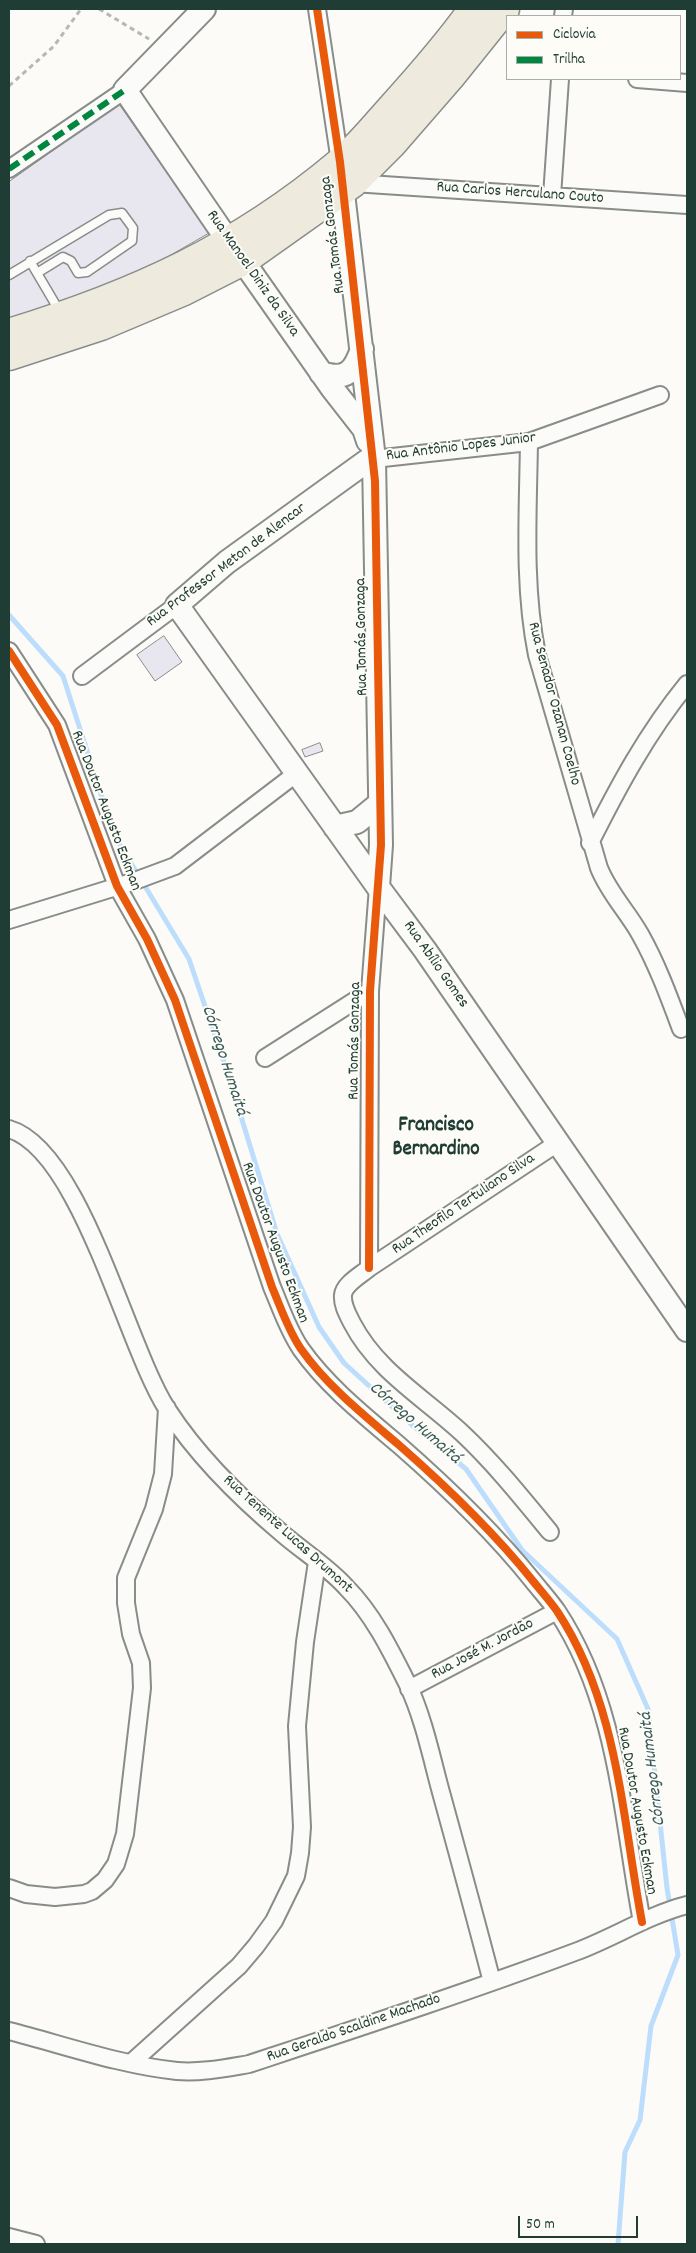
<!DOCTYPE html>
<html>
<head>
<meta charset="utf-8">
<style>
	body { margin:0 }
	#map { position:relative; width:696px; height:2253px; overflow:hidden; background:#fcfbf8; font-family:Dekko,sans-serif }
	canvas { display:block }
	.frame { position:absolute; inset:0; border:10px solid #1f3d34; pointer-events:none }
	.legend { position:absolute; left:506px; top:15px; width:175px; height:65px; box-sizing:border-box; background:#fdfcf7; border:1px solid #a4b0a9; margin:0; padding:6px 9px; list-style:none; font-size:15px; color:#1f3d34 }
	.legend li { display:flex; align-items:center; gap:10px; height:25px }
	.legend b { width:25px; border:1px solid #a4b0a9 }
	.scale { position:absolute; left:518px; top:2216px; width:120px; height:22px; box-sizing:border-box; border:2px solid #1f3d34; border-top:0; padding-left:6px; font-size:15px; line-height:18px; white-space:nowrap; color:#1f3d34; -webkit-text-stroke:4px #fdfcf7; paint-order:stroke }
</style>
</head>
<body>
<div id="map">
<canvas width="696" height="2253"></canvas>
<div class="frame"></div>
<ul class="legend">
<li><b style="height:6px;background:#e8590c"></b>Ciclovia</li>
<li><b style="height:6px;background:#00873e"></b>Trilha</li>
</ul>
<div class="scale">50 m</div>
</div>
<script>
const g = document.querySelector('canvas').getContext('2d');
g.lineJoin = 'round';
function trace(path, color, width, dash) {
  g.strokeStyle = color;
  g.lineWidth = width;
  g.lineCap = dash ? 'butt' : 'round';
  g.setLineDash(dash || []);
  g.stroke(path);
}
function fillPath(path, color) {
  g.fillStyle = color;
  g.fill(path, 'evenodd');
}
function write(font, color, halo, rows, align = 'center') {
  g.font = font + ' Dekko,sans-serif';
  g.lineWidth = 4;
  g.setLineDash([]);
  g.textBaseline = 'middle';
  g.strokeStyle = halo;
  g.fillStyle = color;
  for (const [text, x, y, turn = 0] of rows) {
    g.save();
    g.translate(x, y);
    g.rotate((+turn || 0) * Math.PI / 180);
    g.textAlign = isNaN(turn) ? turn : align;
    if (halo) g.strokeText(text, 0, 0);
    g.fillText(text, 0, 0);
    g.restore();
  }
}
const stream = new Path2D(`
	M9,615L63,676L114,835L189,959L228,1074L277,1234L319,1327L344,1363L412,1425L466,1469L522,1550L617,1639L648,1709L667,1888L678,1955L651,2026L640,2120L625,2152L618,2244`);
const building = new Path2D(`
	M119,104L209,233L124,282L9,318V182Z
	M164,636L182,662L155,681L137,655Z
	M320,743L323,751L305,757L302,750Z`);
const path = new Path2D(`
	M99,9L149,39
	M9,86L54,46L81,9`);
const lane = new Path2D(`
	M37,273L60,312
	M9,275L109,215L122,213L133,228L132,241L87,272L78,273L71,261L63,257L37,273L30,261`);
const street = new Path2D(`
	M317,9L340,162
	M563,16L564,9
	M637,79L687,83
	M9,169L125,90
	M353,183L687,205
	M552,196L560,79
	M529,442C528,513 523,585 537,655L599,868C609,893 627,911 640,934C657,964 669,997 681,1029
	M374,459L529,442L660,395
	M9,651L57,725L117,886L147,939L175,1000L272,1287C281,1308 288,1330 301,1349C327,1386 365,1416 399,1445C447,1487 493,1531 533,1581C541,1591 550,1601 557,1611C618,1703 622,1817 642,1922
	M82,676L177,605
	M590,843C618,787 647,733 687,684
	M9,920L132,882L175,866L297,773
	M265,1058L370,991
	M9,1129C81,1150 126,1345 167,1409C198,1457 241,1499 284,1535C304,1552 328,1567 346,1587C373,1614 391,1651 408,1685C424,1719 432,1760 442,1796C459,1858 476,1920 492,1982
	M369,1268L370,991L378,887
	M550,1532C522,1498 494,1463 462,1433C423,1397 377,1371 352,1323C348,1315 342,1305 343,1295C344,1284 361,1275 369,1268L559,1142
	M409,1689L557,1611
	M9,1888L26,1894L55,1897L84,1894L92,1891L105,1880L116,1864L125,1834L142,1688L141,1663L131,1634L126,1603V1578L154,1509L163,1474L167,1408
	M9,2031C64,2045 120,2065 177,2071C201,2073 225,2068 249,2064C358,2028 468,1992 575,1952C613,1938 648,1915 687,1905
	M131,2063L239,1966L256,1946L274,1921L296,1876L300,1853L302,1827L297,1726L305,1642L317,1562
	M9,2237L36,2244`);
const secondary = new Path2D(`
	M204,9L125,90L229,242
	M341,176L374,459L381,845L378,887
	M243,261L332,388L364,429L368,441
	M321,373C346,381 354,372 362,349
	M374,459L367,461L227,562L177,605L378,887L425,950L687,1330
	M335,827L357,822L379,804`);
const highway = new Path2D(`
	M9,333C134,295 238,248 339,163C359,146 374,127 391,108C420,76 448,44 473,9
	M9,356L101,326L184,291L243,261L353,183L392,144L452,75L505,9`);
const quiet = new Path2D(`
	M9,169L125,90`);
const cycleway = new Path2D(`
	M317,9L340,162L375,481L381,845L370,991L369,1268
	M9,651L57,725L117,886L147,939L175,1000L272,1287C281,1308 288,1330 301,1349C327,1386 365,1416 399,1445C447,1487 493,1531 533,1581C541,1591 550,1601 557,1611C618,1703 622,1817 642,1922`);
const streetNames = [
	["Rua Carlos Herculano Couto",520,194,4],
	["Rua Tomás Gonzaga",334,235,-97],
	["Rua Manoel Diniz da Silva",252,274,55],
	["Rua Antônio Lopes Junior",461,448,-7],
	["Rua Professor Meton de Alencar",227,566,-37],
	["Rua Tomás Gonzaga",363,637,-91],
	["Rua Senador Ozanan Coelho",553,704,75],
	["Rua Doutor Augusto Eckman",105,811,69],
	["Rua Abílio Gomes",435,965,55],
	["Rua Tomás Gonzaga",356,1041,-89],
	["Rua Theofilo Tertuliano Silva",464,1205,-34],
	["Rua Doutor Augusto Eckman",274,1243,70],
	["Rua Tenente Lucas Drumont",287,1535,42],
	["Rua José M. Jordão",483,1650,-28],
	["Rua Doutor Augusto Eckman",636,1811,80],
	["Rua Geraldo Scaldine Machado",354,2029,-19]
];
const waterNames = [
	["Córrego Humaitá",223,1061,72],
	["Córrego Humaitá",414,1424,41],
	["Córrego Humaitá",654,1769,-97]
];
const districtNames = [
	["Francisco",436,1127],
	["Bernardino",436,1151]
];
trace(stream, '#bcdefc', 5);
fillPath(building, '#e8e7ef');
trace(building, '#888d8a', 1);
trace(lane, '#888d8a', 11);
trace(street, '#888d8a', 20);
trace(secondary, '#888d8a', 26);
trace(highway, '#888d8a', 31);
trace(path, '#b5b8b6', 3, [5, 4]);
trace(lane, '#fbfbf9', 8);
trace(street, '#fbfbf9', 16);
trace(secondary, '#fbfbf9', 22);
trace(highway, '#eeeade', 28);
trace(quiet, '#00873e', 6, [12, 6]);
trace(cycleway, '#e8590c', 8);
write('16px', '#1f3d34', '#fdfcf7', streetNames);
write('italic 18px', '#395b5c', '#fdfcf7', waterNames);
write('bold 21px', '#1f3d34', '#fdfcf7', districtNames);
</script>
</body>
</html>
